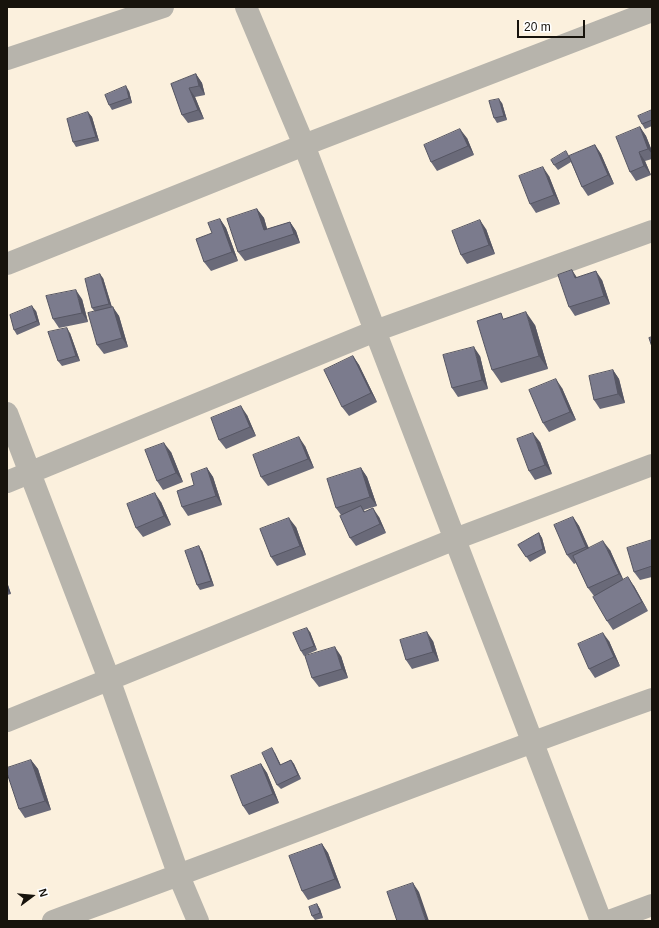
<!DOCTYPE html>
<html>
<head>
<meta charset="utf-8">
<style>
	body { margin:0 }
	#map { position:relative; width:659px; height:928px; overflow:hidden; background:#fbf0dd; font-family:Arial,sans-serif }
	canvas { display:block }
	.frame { position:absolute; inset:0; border:8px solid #17130c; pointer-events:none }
	.north { position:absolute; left:12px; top:876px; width:40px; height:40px; -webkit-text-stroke:3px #fff; paint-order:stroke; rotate:74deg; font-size:11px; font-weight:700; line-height:16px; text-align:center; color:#17130c }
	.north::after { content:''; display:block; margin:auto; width:14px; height:18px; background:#17130c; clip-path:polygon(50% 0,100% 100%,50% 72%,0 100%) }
	.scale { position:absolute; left:517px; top:20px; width:68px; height:18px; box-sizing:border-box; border:2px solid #17130c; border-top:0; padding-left:5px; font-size:12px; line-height:14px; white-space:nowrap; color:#17130c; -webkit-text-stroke:3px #fff; paint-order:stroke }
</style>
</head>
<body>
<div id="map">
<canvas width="659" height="928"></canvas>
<div class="frame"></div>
<div class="north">N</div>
<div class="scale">20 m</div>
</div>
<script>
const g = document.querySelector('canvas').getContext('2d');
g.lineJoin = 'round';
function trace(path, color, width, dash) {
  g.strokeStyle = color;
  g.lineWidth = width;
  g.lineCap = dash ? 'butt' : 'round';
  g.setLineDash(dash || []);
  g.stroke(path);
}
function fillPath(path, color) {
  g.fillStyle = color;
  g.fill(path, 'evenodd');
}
const minor = new Path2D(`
	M246,7L304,145L601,921
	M7,59L163,7
	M7,264L304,145L652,11
	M7,413L109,679L179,876L198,921
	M7,482L375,331L652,231
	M7,721L455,539L652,465
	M53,921C254,849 451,770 652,699
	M609,921L652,905`);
const wall = new Path2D(`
	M196,74L202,83L205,95L195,97L204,119L188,123L182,115L171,84Z
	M129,91L132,103L112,110L109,105Z
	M502,103L507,120L497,123L494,118Z
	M652,110V126L645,129L642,124Z
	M88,112L92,117L99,141L76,147L73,142Z
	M640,127L646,136L652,151V159L645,161L651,175L636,181L630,172Z
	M467,138L474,155L437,171L431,162Z
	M595,145L601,154L614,184L588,196L582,187L571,162L558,170L554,165L569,156Z
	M549,176L560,204L536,213L530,204Z
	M257,209L264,218L267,229L290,222L296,231L300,243L245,261L238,252Z
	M220,219L226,228L238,261L211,271L204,262L212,233Z
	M486,229L495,254L467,264L461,255Z
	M577,277L602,280L610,304L575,316L569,307Z
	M103,278L112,307L119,316L128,347L104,354L97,345L95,312L92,308Z
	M82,299L88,322L59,328L53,319Z
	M36,311L40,325L17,335L14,330Z
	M505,319L535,325L548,369L501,383L492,370Z
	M70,333L80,361L62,366L58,361Z
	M353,356L359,365L377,402L349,416L342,407Z
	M480,356L488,389L458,397L452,388Z
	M613,370L619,379L625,403L600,409L594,400Z
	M562,388L576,420L549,432L543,423Z
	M247,415L256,436L226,449L219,440Z
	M540,442L552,474L535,480L529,471Z
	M305,446L314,468L268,486L261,477Z
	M171,452L183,482L163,490L157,481Z
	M207,468L213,477L222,505L188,516L182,507L194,485Z
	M361,468L367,477L377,506L364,510L365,512L379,517L386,533L356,546L350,538L341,515L336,508Z
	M161,502L171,525L143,537L136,528Z
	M573,517L579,526L589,548L610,550L623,580L634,586L648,611L613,630L607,621L594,596L588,588L576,563L574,564L567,555Z
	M296,527L306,555L277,566L271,557Z
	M539,533L542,538L546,553L530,562L518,545Z
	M652,540V577L640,580L634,572Z
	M202,551L214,586L200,590L197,585Z
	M7,582L11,594L7,595Z
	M310,632L317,650L304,656L301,651Z
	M433,641L439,661L412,669L406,660Z
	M609,641L620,666L595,678L589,669Z
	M341,656L348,678L319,687L312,678Z
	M275,753L281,765L291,760L294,764L301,779L281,789L277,785Z
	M31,760L38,769L51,810L25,818L19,809Z
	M261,764L267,773L279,803L249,815L243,806Z
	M322,844L328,853L341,888L308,900L302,891Z
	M317,904L320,909L323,918L315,920L312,916Z`);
const shadedWall = new Path2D(`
	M196,74L202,83L205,95L199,86Z
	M126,86L129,91L132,103L129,98Z
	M189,88L195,97L204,119L198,110Z
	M499,99L502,103L507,120L504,116Z
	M88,112L92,117L99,141L96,137Z
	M640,127L646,136L652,151V154L648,149Z
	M460,129L467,138L474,155L468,146Z
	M595,145L601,154L614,184L608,175Z
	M639,152L645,161L651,175L644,166Z
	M543,167L549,176L560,204L554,195Z
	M257,209L264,218L270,239L264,230Z
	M220,219L226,228L238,261L232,252Z
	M480,220L486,229L495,254L489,245Z
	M290,222L296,231L300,243L294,234Z
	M572,270L578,279L575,278Z
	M596,271L602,280L610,304L604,296Z
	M100,274L103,278L112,308L109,304Z
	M76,290L82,299L88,322L82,313Z
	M32,306L36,311L40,325L37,321Z
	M113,307L119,316L128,347L122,338Z
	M526,312L535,325L548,369L539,356Z
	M67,328L70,333L80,361L76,356Z
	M474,347L480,356L488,389L482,380Z
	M353,356L359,365L377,402L371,393Z
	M613,370L619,379L625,403L618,394Z
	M556,379L562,388L576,420L570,412Z
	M241,406L247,415L256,436L250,427Z
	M533,433L540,442L552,474L545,465Z
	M299,437L305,446L314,468L308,459Z
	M164,443L171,452L183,482L176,473Z
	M207,468L213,477L222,505L216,496Z
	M361,468L367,477L377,506L370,497Z
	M155,493L161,502L171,525L164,516Z
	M373,508L379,517L386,533L380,524Z
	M573,517L579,526L592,556L586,547Z
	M289,518L296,527L306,555L300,546Z
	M539,533L542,538L546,553L543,549Z
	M603,541L610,550L625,583L619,574Z
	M199,546L202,551L214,586L211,581Z
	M628,577L634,586L648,611L642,602Z
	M7,582L11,594L7,590Z
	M307,628L310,632L317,650L314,646Z
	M427,632L433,641L439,661L433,652Z
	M603,633L609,641L620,666L614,657Z
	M335,647L341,656L348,678L342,669Z
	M272,748L275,753L283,770L280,765Z
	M31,760L38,769L51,810L45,801Z
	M291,760L294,764L301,779L298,775Z
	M261,764L267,773L279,803L273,794Z
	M322,844L328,853L341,888L335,879Z
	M413,883L419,892L429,921H426Z
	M317,904L320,909L323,918L320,913Z`);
const building = new Path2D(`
	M196,74L199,86L189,88L198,110L182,115L171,84Z
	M126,86L129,98L109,105L105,95Z
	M499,99L504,116L494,118L489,101Z
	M652,110V120L642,124L638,116Z
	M88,112L96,137L73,142L67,119Z
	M640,127L648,149L639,152L644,166L630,172L616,137Z
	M460,129L468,146L431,162L424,145Z
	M595,145L608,175L582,187L569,156Z
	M566,151L569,157L554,165L551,160Z
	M543,167L554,195L530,204L519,176Z
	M257,209L264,230L290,222L294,234L238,252L227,219Z
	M220,219L232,252L204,262L196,239L212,233L208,223Z
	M480,220L489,245L461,255L452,231Z
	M572,270L575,278L596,271L604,296L569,307L558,275Z
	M100,274L109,304L92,308L85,279Z
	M76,290L82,313L53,319L46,296Z
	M32,306L37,321L14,330L10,315Z
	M113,307L122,338L97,345L88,313Z
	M526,312L539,356L492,370L477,321L501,313L503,319Z
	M67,328L76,356L58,361L48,332Z
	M652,337V347L649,338Z
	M474,347L482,380L452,388L443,355Z
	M353,356L371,393L342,407L324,370Z
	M613,370L618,394L594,400L589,376Z
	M556,379L570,412L543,423L529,390Z
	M241,406L250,427L219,440L211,418Z
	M533,433L545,465L529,471L517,439Z
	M299,437L308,459L261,477L253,455Z
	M164,443L176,473L157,481L145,450Z
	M207,468L216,496L182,507L177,491L194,485L191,474Z
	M361,468L370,497L336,508L327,479Z
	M155,493L164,516L136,528L127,504Z
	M361,506L364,512L373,508L380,524L350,538L340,516Z
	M573,517L586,547L567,555L554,525Z
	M289,518L300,546L271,557L260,529Z
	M539,533L543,549L526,557L518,545Z
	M652,540V566L634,572L627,548Z
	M603,541L619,574L588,588L573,556Z
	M199,546L211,581L197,585L185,551Z
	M628,577L642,602L607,621L593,597Z
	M307,628L314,646L301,651L293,633Z
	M427,632L433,652L406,660L400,640Z
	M603,633L614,657L589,669L578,644Z
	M335,647L342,669L312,678L305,656Z
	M272,748L280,765L291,760L298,775L277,785L262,753Z
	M31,760L45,801L19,809L7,773V768Z
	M261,764L273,794L243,806L231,776Z
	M322,844L335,879L302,891L289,856Z
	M413,883L426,921H397L387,892Z
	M317,904L320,913L312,916L309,907Z`);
trace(minor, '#b7b4ac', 22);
fillPath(wall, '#6a6a79');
fillPath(shadedWall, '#565663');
fillPath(building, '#7b7b8d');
trace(building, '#565663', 1);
</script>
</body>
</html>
